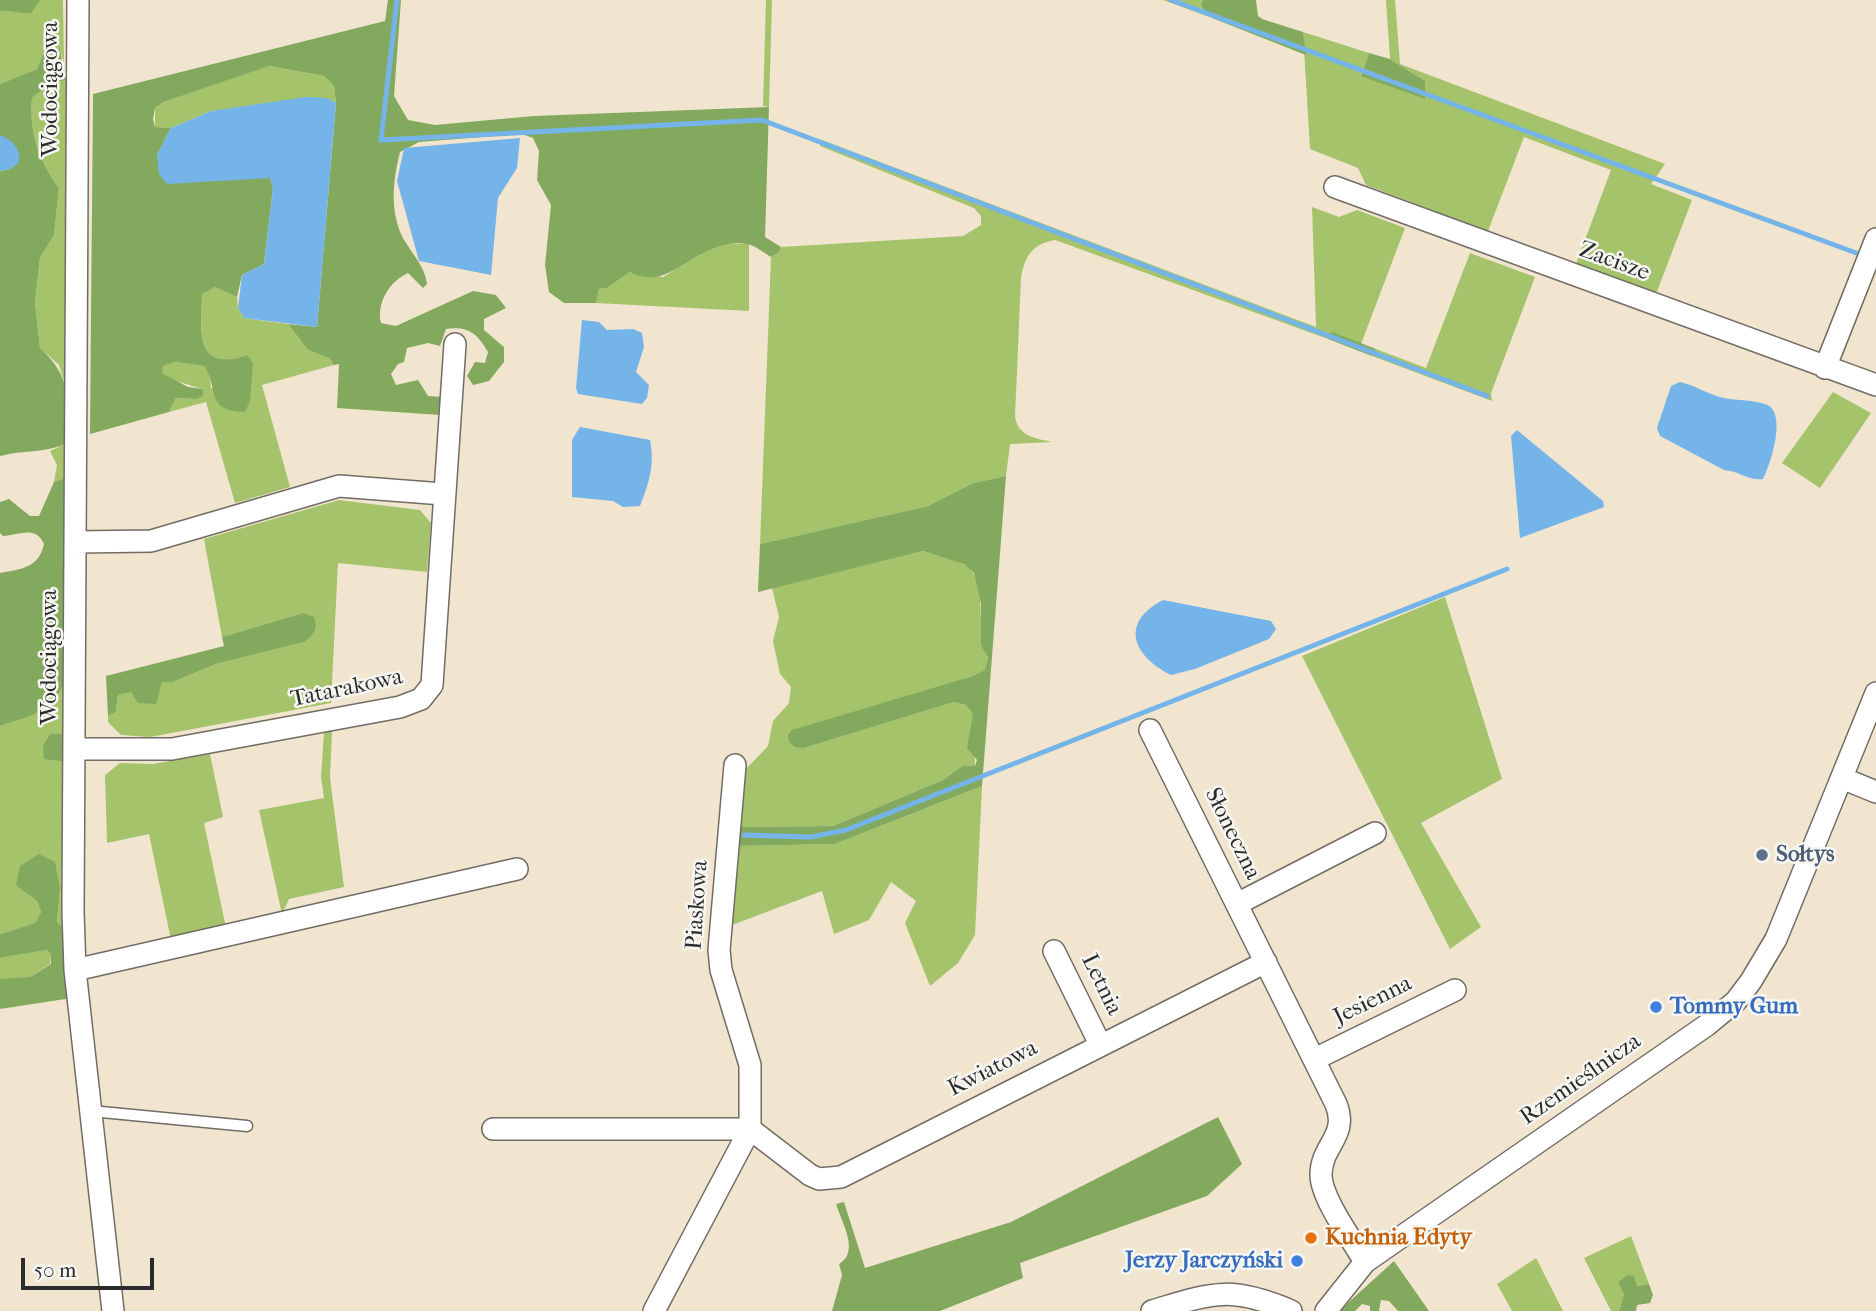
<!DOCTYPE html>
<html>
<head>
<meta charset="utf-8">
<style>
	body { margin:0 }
	#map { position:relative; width:1876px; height:1311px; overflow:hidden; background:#f2e5cf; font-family:"IM FELL French Canon",serif }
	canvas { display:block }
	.scale { position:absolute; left:21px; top:1258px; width:133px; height:32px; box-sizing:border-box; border:4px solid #2b2b2b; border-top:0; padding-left:9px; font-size:21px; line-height:24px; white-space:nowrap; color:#2b2b2b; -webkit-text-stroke:5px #f6f6f2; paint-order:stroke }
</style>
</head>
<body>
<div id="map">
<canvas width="1876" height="1311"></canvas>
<div class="scale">50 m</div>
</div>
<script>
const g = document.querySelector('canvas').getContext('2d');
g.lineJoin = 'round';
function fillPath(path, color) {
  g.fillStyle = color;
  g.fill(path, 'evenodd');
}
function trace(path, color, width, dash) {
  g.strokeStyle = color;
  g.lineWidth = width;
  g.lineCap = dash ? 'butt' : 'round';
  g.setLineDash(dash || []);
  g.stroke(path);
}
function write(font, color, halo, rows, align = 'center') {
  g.font = font + ' "IM FELL French Canon",serif';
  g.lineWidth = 5;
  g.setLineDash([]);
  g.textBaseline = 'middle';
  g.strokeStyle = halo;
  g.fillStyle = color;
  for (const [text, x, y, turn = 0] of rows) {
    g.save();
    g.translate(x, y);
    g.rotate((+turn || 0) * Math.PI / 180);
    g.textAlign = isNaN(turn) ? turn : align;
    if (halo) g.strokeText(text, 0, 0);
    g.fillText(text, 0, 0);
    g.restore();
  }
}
const green = new Path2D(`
	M39,0H63L64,62L60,50L37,69L0,84V11Z
	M766,0H772L769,107L763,106Z
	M1163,0H1203L1201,6L1212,18Z
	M1386,0H1395L1400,64L1665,164L1651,184L1692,200L1656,294L1576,264L1611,170L1524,137L1488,231L1366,185L1358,168L1310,149L1303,32L1369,53L1361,75L1425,81L1390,59Z
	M268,66L324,76L334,86L336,103L327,98L211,111L171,128L155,127V108L164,102Z
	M66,80L67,391L59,365L40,348L35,302L40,258L54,235L59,188C39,161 29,132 32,98L50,84Z
	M822,140L1316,327L1312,207L1339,217L1357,210L1405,228L1361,344L1332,333L1328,339L1055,240C1032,244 1025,256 1021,278L1015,417C1019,437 1035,438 1052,442L1010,444L1006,476L973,483L928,506L760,544L771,257L779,252L781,247L963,236L981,225V216L974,208L820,146Z
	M717,244H749V311L596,303L599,289L607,288L630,272L663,277Z
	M1470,253L1535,277L1491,393L1492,401L1372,356L1376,349L1426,368Z
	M215,287L237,297L238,308L244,318L288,324L308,350L329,358L334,365L262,385L290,487L235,503L206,402L169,412L176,398L196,399L202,389L173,380L162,373V366L175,362L204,366L210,373L211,389L247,355C194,373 201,330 202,293Z
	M1833,392L1871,413L1820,488L1782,463Z
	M66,444L65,478L54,482L57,465L50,451Z
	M339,500L420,510L431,523L427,572L338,563L331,703L150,737L121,735L108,722V716L116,712L118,695L162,682H173L216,664L304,642L303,613L222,637L204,539Z
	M923,551C936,556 954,558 965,565C990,580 974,634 988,658L986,670L804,748L954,702L966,705L973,714L975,766H962L943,780L833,826L740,827L743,772L768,746L773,721L789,703L791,687L780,674L773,641L779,617L772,588Z
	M1445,597L1502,779L1421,823L1481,927L1450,949L1302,656Z
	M67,674L66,929L57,922L60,889L37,901L41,912L35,923L0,934V726L46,709Z
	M332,731L330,778L344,887L289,899L282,914L259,810L324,798L321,777L324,732Z
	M210,754L223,817L204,823L226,928L171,940L149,834L107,843L105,775L120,763L153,764Z
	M982,786L975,935L958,963L930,986L905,923L916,901L891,882L869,920L834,934L822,891L732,925L738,846L835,844Z
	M47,950L51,955L50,964L30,977L0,981V958Z
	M1631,1236L1649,1284L1637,1286L1624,1294L1619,1311H1611L1584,1258Z
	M1536,1258L1563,1311H1512L1497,1284Z`);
const forest = new Path2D(`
	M0,0H40L31,13C19,14 11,10 0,11Z
	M388,0H401L394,96L408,120L435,125L534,116L769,107L765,237L781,247L779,252L771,257C764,253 755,245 747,244C696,236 672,295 630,272L607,288L599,289L596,303H564L549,292L545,265L551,205L537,180L539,151L533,138L522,134L419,142L400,152C393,180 390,207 401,234C409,251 425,265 427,284L423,288L408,273C390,281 376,303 381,323L396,326L473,291L496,295L506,308L484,319V330L504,347V362L489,381L473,385L467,376L475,362L485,363L488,352C477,333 468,326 446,329L440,346L428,343L407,348L404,362L398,364L391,374L396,385L418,380L428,396L442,397L440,415L337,408L339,364L334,365L329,358L308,350L288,324L317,327L336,103L334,86L324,76L269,66L164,102L155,108L153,119L155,127L171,128L157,155L167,183L270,177L273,188L264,264L242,275L237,297L215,287L202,294C201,330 194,373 247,355L253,363L250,401L245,412C203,411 220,387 204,366L175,362L163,366L162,373L188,387L203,389V396L196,399L176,398L169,412L90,434L93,94L385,21Z
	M1203,0H1256L1258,16L1262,19L1303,32L1306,55L1212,18L1201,6Z
	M60,50L66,80L50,84L32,98C29,132 39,161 59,188L54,235L40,258L35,302L40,348C74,379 67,401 66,444C45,453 22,450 0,456V171L11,169L0,135V84L37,69L44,53Z
	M1369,53L1390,59L1425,81V99L1361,76Z
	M1332,332L1376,349L1372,356L1328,339Z
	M1006,476L982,786L835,844L738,846L740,827L833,826L943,780L962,766H975L977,760L967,748L973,714L966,705L954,702L804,748L795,747L789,742L788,735L792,730L970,677L985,670L988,658L981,645V604L974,573L964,564L923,551L758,592L760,544L928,506L973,483Z
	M65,478L67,674C54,714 36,713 0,726V573C21,569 39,568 44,544C36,525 19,535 3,536L0,533V502L9,499L30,516H39L54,482Z
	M303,613L314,617C318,630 314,634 304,642L216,664L173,682H162L156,704L138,703L131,692L118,695L116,712L108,716L106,676L224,646L222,637Z
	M50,734H66L68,762L44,759L43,746Z
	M39,854L55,862L60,889L57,922L66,929L72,998L0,1009V979L30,977L51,964V955L47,950L0,958V934L35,923L41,912L37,901L16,885L20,866Z
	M1218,1117L1242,1164L1207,1196L1020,1263L1023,1278L940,1311H832L842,1275L839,1264C860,1252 842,1223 836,1204L844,1202L865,1268L1011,1222Z
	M1394,1261L1429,1311H1398L1389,1301L1381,1300L1379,1311H1370V1306L1362,1304L1355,1311H1339Z
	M1628,1275L1634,1276L1637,1286L1649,1284L1653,1295L1650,1303L1637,1305L1636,1311H1619L1624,1294L1618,1282Z`);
const water = new Path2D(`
	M306,97L327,98L336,103L317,327L244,318L238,308L242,275L264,264L273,188L270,178L167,184L159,174L157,155L171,128L211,111Z
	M0,135C12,140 21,148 19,162L11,169L0,171Z
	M520,138L517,168L498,198L491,275L419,261L397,181L404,148Z
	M582,320L599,322L607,330L633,329L642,333L644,347L636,372L649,385L647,398L642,404L578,394L576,388Z
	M1680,382C1693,385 1703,391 1716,396C1731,401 1749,399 1765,404C1788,411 1771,464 1763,479C1748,481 1739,471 1724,470L1660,436L1657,428L1671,386Z
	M580,427L650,440C655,465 649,483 640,506L623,507L613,501L572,497V440Z
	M1517,430L1603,501L1604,507L1520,538L1511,436Z
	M1163,600L1271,621L1276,629L1269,639L1195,669L1171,675C1133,656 1119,623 1163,600Z`);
const stream = new Path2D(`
	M397,0L381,140L762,120L1487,396
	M1171,0L1859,254
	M744,835L811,837L846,830L1507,569`);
const lane = new Path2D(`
	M91,1111L247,1126`);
const street = new Path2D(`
	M78,0L73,912L75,970L113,1311
	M1335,187L1876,385
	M1825,368L1876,239
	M75,542L151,541L339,486L443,494
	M1150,730L1336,1104C1349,1136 1321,1145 1321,1175C1321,1198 1353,1241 1365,1262
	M77,749H172L400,707L421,699L432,685L455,344
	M1842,778L1876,792
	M1237,904L1375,833
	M1054,951L1100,1044
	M75,970L517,869
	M1315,1059L1455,990
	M493,1129H750
	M750,1129L810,1175L819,1179L841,1177L1266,962
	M654,1311L750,1129V1065L721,970L719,950L735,765
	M1152,1311C1212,1293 1230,1285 1291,1311
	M1326,1311L1365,1262L1707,1025L1736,1001L1751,981L1776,939L1876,693`);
const markers = [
	[1762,855,7,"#5c6f8a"],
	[1656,1007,7,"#3f7fe0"],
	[1311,1238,7,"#e8710a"],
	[1297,1261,7,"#3f7fe0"]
];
const streetNames = [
	["Wodociągowa",51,89,-90],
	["Zacisze",1614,262,20],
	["Wodociągowa",50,657,-90],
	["Tatarakowa",347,689,-12],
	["Słoneczna",1232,834,64],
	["Piaskowa",698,905,-86],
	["Letnia",1101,985,64],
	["Jesienna",1373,1001,-26],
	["Kwiatowa",993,1069,-27],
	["Rzemieślnicza",1581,1080,-35]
];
const serviceNames = [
	["Sołtys",1776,855]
];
const shopNames = [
	["Tommy Gum",1670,1007],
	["Jerzy Jarczyński",1283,1261,"right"]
];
const foodNames = [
	["Kuchnia Edyty",1325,1238]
];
fillPath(green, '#a4c36b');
fillPath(forest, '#83a95f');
fillPath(water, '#74b4e8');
trace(stream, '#74b4e8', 5);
trace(lane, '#716c64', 13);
trace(street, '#716c64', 24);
trace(lane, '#fff', 10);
trace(street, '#fff', 21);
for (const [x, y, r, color] of markers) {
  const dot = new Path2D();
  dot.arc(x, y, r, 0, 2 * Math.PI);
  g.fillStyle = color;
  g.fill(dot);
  trace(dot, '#f6f6f2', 2.5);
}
write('23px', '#2b2b2b', '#f6f6f2', streetNames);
write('bold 23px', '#4e5e75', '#f6f6f2', serviceNames, 'left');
write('bold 23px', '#366cbe', '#f6f6f2', shopNames, 'left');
write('bold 23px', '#c56008', '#f6f6f2', foodNames, 'left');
</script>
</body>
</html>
